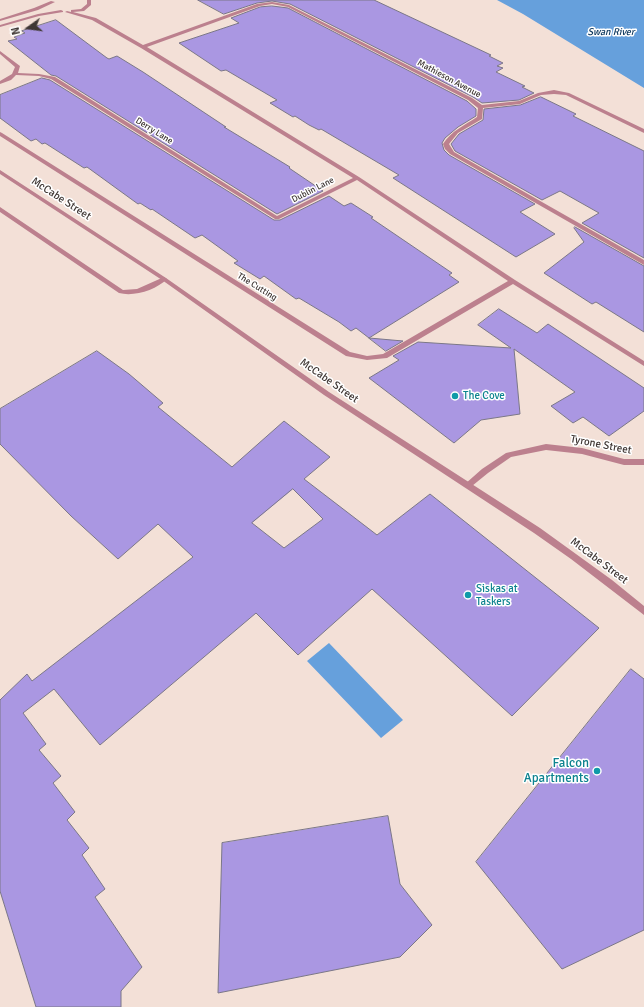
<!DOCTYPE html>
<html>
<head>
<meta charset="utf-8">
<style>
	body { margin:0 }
	#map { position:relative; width:644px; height:1007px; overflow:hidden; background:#f3e0d7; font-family:Signika,sans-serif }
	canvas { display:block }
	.north { position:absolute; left:8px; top:8px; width:40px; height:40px; -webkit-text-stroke:3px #fff; paint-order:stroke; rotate:256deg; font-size:11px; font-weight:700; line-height:16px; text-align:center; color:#3f3734 }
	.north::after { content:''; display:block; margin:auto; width:14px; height:18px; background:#3f3734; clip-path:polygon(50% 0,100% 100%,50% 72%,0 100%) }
</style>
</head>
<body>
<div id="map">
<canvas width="644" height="1007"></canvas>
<div class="north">N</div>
</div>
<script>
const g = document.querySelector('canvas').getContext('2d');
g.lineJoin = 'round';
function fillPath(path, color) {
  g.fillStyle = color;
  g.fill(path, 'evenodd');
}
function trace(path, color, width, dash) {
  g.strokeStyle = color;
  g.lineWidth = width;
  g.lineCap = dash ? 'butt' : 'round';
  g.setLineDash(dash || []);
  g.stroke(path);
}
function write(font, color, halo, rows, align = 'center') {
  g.font = font + ' Signika,sans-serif';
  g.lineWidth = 3;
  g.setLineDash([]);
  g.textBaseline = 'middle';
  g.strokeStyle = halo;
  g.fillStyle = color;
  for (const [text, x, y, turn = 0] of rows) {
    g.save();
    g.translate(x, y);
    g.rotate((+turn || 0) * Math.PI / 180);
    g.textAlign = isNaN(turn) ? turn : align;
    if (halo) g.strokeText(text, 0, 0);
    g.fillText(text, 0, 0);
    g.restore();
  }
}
const water = new Path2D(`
	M497,0H644V88L523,14Z
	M329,643L403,720L381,738L307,661Z`);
const building = new Path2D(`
	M198,0H374L491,55L489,56L503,63L497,66L503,68L496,72L525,86L522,87L534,93L519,100L482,103L473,97L290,4L272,1L257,3L224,14Z
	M272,6L288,8L467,101L476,109V116L458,127L445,138L442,143L444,150L449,155L535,204L520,212L555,234L516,257L393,178L399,175L321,129L319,130L309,125L295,116L293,117L270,103L277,100L226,70L221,71L179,43L239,23L231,18L260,7Z
	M56,20L107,58L109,59L117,56L143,72L226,127H224L290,167L289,168L323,191L277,214L56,76L51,75L8,41L17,39L14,37L25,33L22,31Z
	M42,78L50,80L274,220H280L329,196L344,206L351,203L373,217L371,218L452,273L449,275L459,282L369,338L356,328L351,331L339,322L299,298L296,299L264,276L260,279L234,263L238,261L202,235L195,238L152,209L151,210L140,203L138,204L87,167L84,168L45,143L42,144L36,139L31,141L0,118V95Z
	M541,97L576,114L573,116L644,151V258L582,223L599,213L560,191L542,200L455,151L451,144L459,134L483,120L484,109L520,105Z
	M575,227L644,266V332L596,302L592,304L544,273L584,242L574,228Z
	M499,309L537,333L548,324L644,388V411L609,436L583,417L573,423L551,406L575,392L514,349L520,414L481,420L454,443L369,378L399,360L393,356L418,342L511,348L478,325Z
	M369,338L403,341L386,351Z
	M97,351L129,374L163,403L158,407L232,467L284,421L330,457L304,479L377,535L430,494L599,628L512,716L372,589L298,655L256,613L100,745L54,689L23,713L46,744L39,750L61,776L53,783L75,812L67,820L89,848L82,855L105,889L95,897L142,967L121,991V1007H36L0,891V700L27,674L32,681L193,557L158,524L118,559L71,516L0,444V409ZM293,489L323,519L284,548L252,523Z
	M631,669L644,679V930L562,969L476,862Z
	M388,816L400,884L432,925L400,957L218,993L222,843Z`);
const service = new Path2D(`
	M0,207L123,290L137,289L164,277L167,279C156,290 134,297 119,293L0,212Z`);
const minor = new Path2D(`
	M87,0H91V5L84,11L73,12L96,18L143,45L257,4L272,2L289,5L472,98L482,105L519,101L538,93L554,90L569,93L644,129V133L642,132L566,95L554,94L541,95L520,104L483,108L482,119L458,133L449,144L454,152L644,260V265L450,154L445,149L443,144C451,131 465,125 477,117L478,108L468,100L288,7L272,4L260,6L147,47L359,177L515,280L644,361V366L513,284L387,358L367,360L346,356L0,136V132L2,133L350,352L367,356L383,354L508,281L357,180L279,219H275L51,79L39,76L16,75L11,80L0,84V81L12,74L15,67L0,54V51L20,66L18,73L39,74L55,77L277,216L353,178L141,48L92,20L65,12L67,11L71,12V10L81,9L87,4Z
	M51,1L55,2L38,10L0,21V19L34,8Z
	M61,10L63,11V12L39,16L0,27V25L38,14Z
	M546,444L582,448L624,459H644V465H624L582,454L546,450L511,457L488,473L472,486H466L465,484L482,469L506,453Z`);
const tertiary = new Path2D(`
	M0,170L166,278L329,392L540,528L612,580L644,606V615L571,559L534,533L324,395L162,280L0,174Z`);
const markers = [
	[455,396,4,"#0f9aa8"],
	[468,595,4,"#0f9aa8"],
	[597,771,4,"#0f9aa8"]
];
const farStreetnames = [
	["Mathieson Avenue",449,79,28],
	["Derry Lane",154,131,32],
	["Dublin Lane",313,190,-27],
	["The Cutting",257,287,32]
];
const farWaternames = [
	["Swan River",611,32]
];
const streetNames = [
	["McCabe Street",61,199,33],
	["McCabe Street",329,381,35],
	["Tyrone Street",601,445,11],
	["McCabe Street",599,561,37]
];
const cultureNames = [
	["The Cove",463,396],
	["Siskas at",476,589],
	["Taskers",476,602]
];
const nearCulturenames = [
	["Falcon",589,764],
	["Apartments",589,779]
];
fillPath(water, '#66a0dc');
fillPath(building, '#aa97e2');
trace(building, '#7b7787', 1);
fillPath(service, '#bc808e');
fillPath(minor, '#bc808e');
fillPath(tertiary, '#bc808e');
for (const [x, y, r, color] of markers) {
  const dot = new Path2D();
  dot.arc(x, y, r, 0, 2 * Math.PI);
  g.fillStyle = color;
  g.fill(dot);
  trace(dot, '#fff', 1.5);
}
write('9px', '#3f3734', '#fff', farStreetnames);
write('italic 10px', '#0a365d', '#fff', farWaternames);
write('11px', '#3f3734', '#fff', streetNames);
write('11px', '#0d838f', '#fff', cultureNames, 'left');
write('13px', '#0d838f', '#fff', nearCulturenames, 'right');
</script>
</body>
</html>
